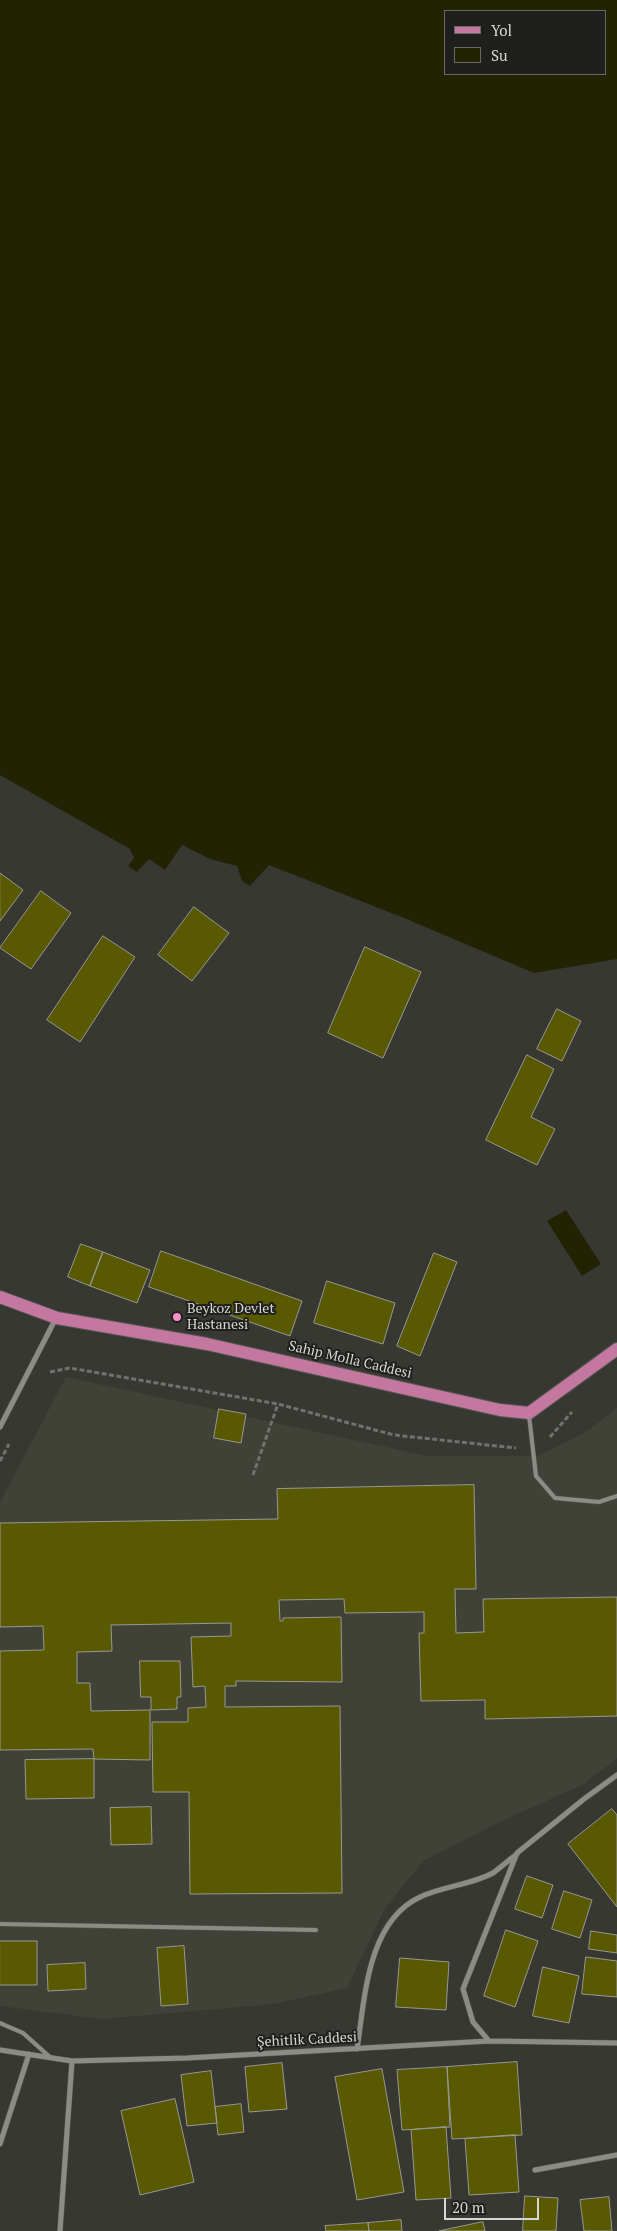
<!DOCTYPE html>
<html>
<head>
<meta charset="utf-8">
<style>
	body { margin:0 }
	#map { position:relative; width:617px; height:2231px; overflow:hidden; background:#383833; font-family:"PT Serif",serif }
	canvas { display:block }
	.legend { position:absolute; left:444px; top:10px; width:162px; height:65px; box-sizing:border-box; background:#1f1f1d; border:1px solid #686866; margin:0; padding:6px 9px; list-style:none; font-size:15px; color:#d6d6d3 }
	.legend li { display:flex; align-items:center; gap:10px; height:25px }
	.legend b { width:25px; border:1px solid #686866 }
	.scale { position:absolute; left:444px; top:2198px; width:95px; height:22px; box-sizing:border-box; border:2px solid #d6d6d3; border-top:0; padding-left:6px; font-size:15px; line-height:18px; white-space:nowrap; color:#d6d6d3; -webkit-text-stroke:4px #1f1f1d; paint-order:stroke }
</style>
</head>
<body>
<div id="map">
<canvas width="617" height="2231"></canvas>
<ul class="legend">
<li><b style="height:6px;background:#c478a0"></b>Yol</li>
<li><b style="height:14px;background:#222303"></b>Su</li>
</ul>
<div class="scale">20 m</div>
</div>
<script>
const g = document.querySelector('canvas').getContext('2d');
g.lineJoin = 'round';
function fillPath(path, color) {
  g.fillStyle = color;
  g.fill(path, 'evenodd');
}
function trace(path, color, width, dash) {
  g.strokeStyle = color;
  g.lineWidth = width;
  g.lineCap = dash ? 'butt' : 'round';
  g.setLineDash(dash || []);
  g.stroke(path);
}
function write(font, color, halo, rows, align = 'center') {
  g.font = font + ' "PT Serif",serif';
  g.lineWidth = 4;
  g.setLineDash([]);
  g.textBaseline = 'middle';
  g.strokeStyle = halo;
  g.fillStyle = color;
  for (const [text, x, y, turn = 0] of rows) {
    g.save();
    g.translate(x, y);
    g.rotate((+turn || 0) * Math.PI / 180);
    g.textAlign = isNaN(turn) ? turn : align;
    if (halo) g.strokeText(text, 0, 0);
    g.fillText(text, 0, 0);
    g.restore();
  }
}
const built = new Path2D(`
	M66,1377L427,1456H538L586,1432L617,1408V1758L584,1784L506,1819L423,1861L385,1908L347,1988L274,2004L102,2019L0,2006V1502Z`);
const water = new Path2D(`
	M0,0H617V959L534,973L404,918L269,865L250,886L242,881L237,866L210,859L182,845L165,870L149,859L137,872L128,866L134,858L130,849L0,775ZM606,11V74H446V11Z
	M566,1210L601,1264L582,1276L547,1221Z`);
const building = new Path2D(`
	M0,873L23,890L0,921Z
	M41,891L71,913L31,969L0,948Z
	M194,907L229,933L192,981L158,955Z
	M103,936L135,957L80,1042L47,1020Z
	M365,947L421,972L383,1058L328,1033Z
	M557,1009L581,1021L562,1061L537,1049Z
	M527,1055L554,1069L531,1117L555,1129L537,1165L486,1140Z
	M81,1244L103,1252L90,1286L68,1277Z
	M161,1251L302,1301L290,1336L149,1287Z
	M103,1252L150,1270L137,1303L90,1286Z
	M434,1253L457,1262L420,1356L397,1346Z
	M327,1281L395,1303L383,1344L314,1323Z
	M219,1409L246,1414L241,1443L214,1438Z
	M474,1485L476,1589H455L456,1633L484,1632L483,1599L617,1597V1716L485,1719V1700L421,1701L419,1633H424V1612L345,1613L344,1599L279,1600L280,1621H283V1618L341,1617L342,1682L236,1681V1686H225V1707L340,1706L342,1893L190,1894L189,1792H153L152,1722H188V1708L206,1707L205,1686L193,1687L191,1637L231,1636V1623L111,1625L112,1651L77,1652V1683H90L91,1711L150,1710V1760L94,1759L93,1749L0,1750V1651L44,1650L43,1626L0,1627V1523L278,1519L277,1489Z
	M140,1661H180L181,1697H177V1709L151,1710V1697H141Z
	M94,1759V1798L26,1799L25,1760Z
	M151,1807L152,1844L111,1845L110,1808Z
	M612,1809L617,1815V1907L568,1844Z
	M527,1876L553,1885L542,1918L515,1909Z
	M564,1891L592,1900L580,1938L552,1929Z
	M506,1930L538,1941L515,2007L484,1996Z
	M591,1931L617,1935V1953L589,1949Z
	M0,1941H37V1985H0Z
	M184,1946L188,2004L161,2006L157,1948Z
	M586,1957L617,1961V1997L582,1994Z
	M400,1958L449,1962L446,2010L396,2007Z
	M85,1963L86,1989L48,1991L47,1965Z
	M543,1967L579,1976L569,2023L533,2016Z
	M517,2062L522,2135L452,2139L447,2067Z
	M282,2063L287,2109L249,2112L245,2067Z
	M447,2067L450,2127L402,2130L397,2070Z
	M382,2069L404,2192L357,2200L335,2077Z
	M211,2071L217,2123L187,2126L181,2075Z
	M175,2099L194,2182L140,2195L121,2111Z
	M241,2104L244,2132L218,2135L215,2107Z
	M446,2127L451,2198L416,2200L411,2130Z
	M515,2135L519,2192L469,2195L465,2139Z
	M525,2196L558,2198L556,2231H523Z
	M609,2197L612,2231H584L580,2200Z
	M401,2220L402,2231H369L368,2223Z
	M483,2222L485,2231H439Z
	M368,2223L369,2231H326L325,2226Z`);
const path = new Path2D(`
	M50,1372L70,1368L278,1404L394,1435L516,1448
	M550,1437L572,1412
	M0,1461L9,1444
	M253,1475L278,1404`);
const lane = new Path2D(`
	M529,1415L536,1476L555,1498L599,1502L617,1496
	M0,1924L316,1930
	M0,2023L23,2033L51,2058`);
const street = new Path2D(`
	M0,1427L56,1318
	M489,2041L473,2022L463,1989L517,1853L584,1799L617,1775
	M357,2049C365,1998 367,1922 420,1897C443,1886 471,1885 493,1873C501,1867 509,1860 517,1854
	M0,2050L72,2061L187,2058L489,2041L617,2043
	M0,2144L29,2054
	M535,2170L617,2155
	M60,2231L72,2061`);
const primary = new Path2D(`
	M0,1297L57,1318L207,1344L500,1410L529,1413L617,1349`);
const markers = [
	[177,1317,5,"#fa8fc7"]
];
const poiNames = [
	["Beykoz Devlet",187,1309],
	["Hastanesi",187,1325]
];
const streetNames = [
	["Sahip Molla Caddesi",350,1360,13],
	["Şehitlik Caddesi",307,2040,-3]
];
fillPath(built, '#414237');
fillPath(water, '#222303');
fillPath(building, '#585900');
trace(building, '#989892', 1);
trace(lane, '#565752', 5);
trace(street, '#565752', 6);
trace(primary, '#565752', 14);
trace(path, '#71716d', 3, [5, 2.5]);
trace(lane, '#8c8c86', 4);
trace(street, '#8c8c86', 5);
trace(primary, '#c478a0', 12);
for (const [x, y, r, color] of markers) {
  const dot = new Path2D();
  dot.arc(x, y, r, 0, 2 * Math.PI);
  g.fillStyle = color;
  g.fill(dot);
  trace(dot, '#1f1f1d', 2);
}
write('14px', '#d6d6d3', '#1f1f1d', poiNames, 'left');
write('14px', '#d6d6d3', '#1f1f1d', streetNames);
</script>
</body>
</html>
